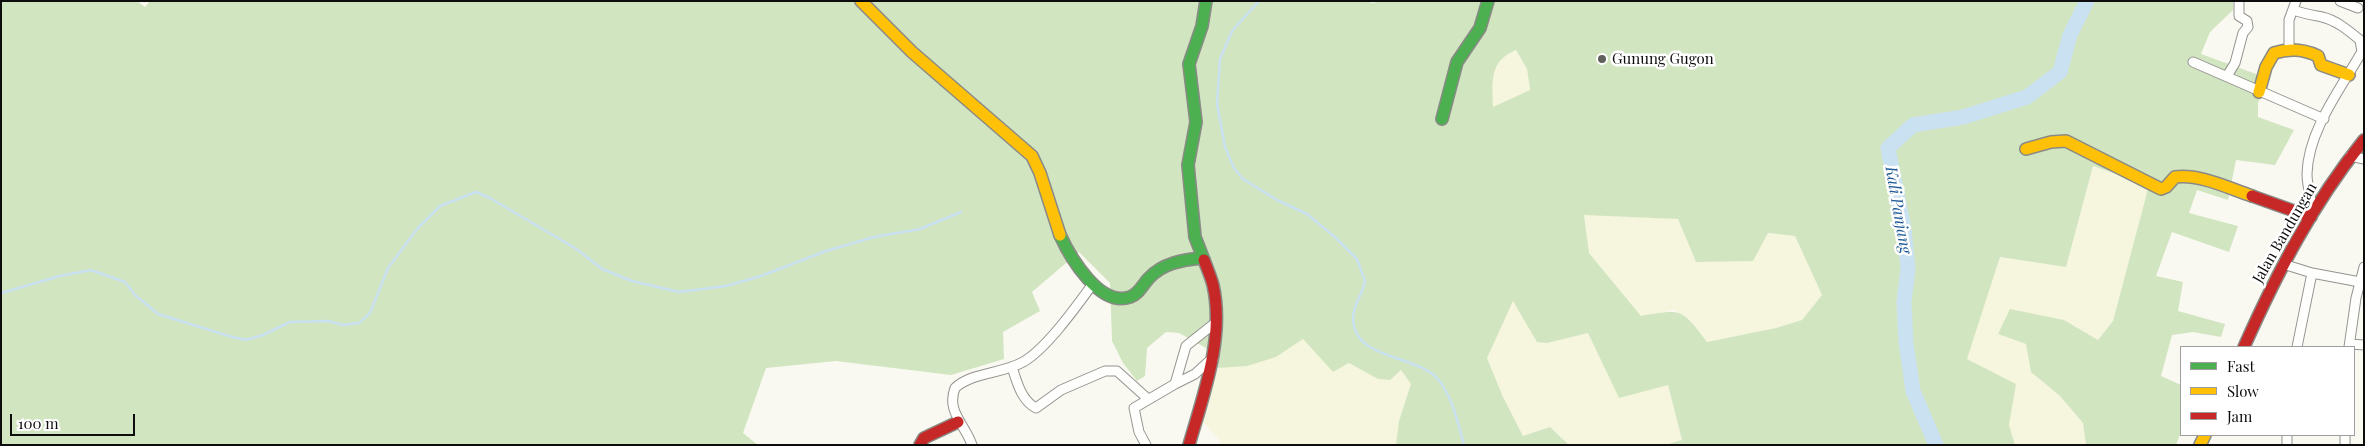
<!DOCTYPE html>
<html>
<head>
<meta charset="utf-8">
<style>
	body { margin:0 }
	#map { position:relative; width:2365px; height:446px; overflow:hidden; background:#faf9f1; font-family:"Playfair Display",serif }
	canvas { display:block }
	.frame { position:absolute; inset:0; border:2px solid #0d0d0d; pointer-events:none }
	.legend { position:absolute; left:2180px; top:346px; width:175px; height:90px; box-sizing:border-box; background:#fff; border:1px solid #9e9e9e; margin:0; padding:6px 9px; list-style:none; font-size:15px; color:#0d0d0d }
	.legend li { display:flex; align-items:center; gap:10px; height:25px }
	.legend b { width:25px; border:1px solid #9e9e9e }
	.scale { position:absolute; left:10px; top:414px; width:125px; height:22px; box-sizing:border-box; border:2px solid #0d0d0d; border-top:0; padding-left:6px; font-size:15px; line-height:18px; white-space:nowrap; color:#0d0d0d; -webkit-text-stroke:4px #fff; paint-order:stroke }
</style>
</head>
<body>
<div id="map">
<canvas width="2365" height="446"></canvas>
<div class="frame"></div>
<ul class="legend">
<li><b style="height:6px;background:#4caf50"></b>Fast</li>
<li><b style="height:6px;background:#ffc107"></b>Slow</li>
<li><b style="height:6px;background:#c62828"></b>Jam</li>
</ul>
<div class="scale">100 m</div>
</div>
<script>
const g = document.querySelector('canvas').getContext('2d');
g.lineJoin = 'round';
function fillPath(path, color) {
  g.fillStyle = color;
  g.fill(path, 'evenodd');
}
function trace(path, color, width, dash) {
  g.strokeStyle = color;
  g.lineWidth = width;
  g.lineCap = dash ? 'butt' : 'round';
  g.setLineDash(dash || []);
  g.stroke(path);
}
function write(font, color, halo, rows, align = 'center') {
  g.font = font + ' "Playfair Display",serif';
  g.lineWidth = 5;
  g.setLineDash([]);
  g.textBaseline = 'middle';
  g.strokeStyle = halo;
  g.fillStyle = color;
  for (const [text, x, y, turn = 0] of rows) {
    g.save();
    g.translate(x, y);
    g.rotate((+turn || 0) * Math.PI / 180);
    g.textAlign = isNaN(turn) ? turn : align;
    if (halo) g.strokeText(text, 0, 0);
    g.fillText(text, 0, 0);
    g.restore();
  }
}
const farmland = new Path2D(`
	M1516,50L1527,69L1530,90L1493,107L1491,78L1502,57Z
	M2093,166L2149,185L2113,321L2098,340L2064,320L1999,334L2026,344L2031,372L2060,396L2083,423L2086,445H2015L2009,425L2016,384L1967,359L2000,257L2066,267Z
	M1584,214L1678,219L1696,262L1768,233L1795,236L1822,295L1802,320L1776,328L1707,342L1688,318L1674,310L1642,317L1589,253Z
	M1512,301L1547,343L1588,333L1619,397L1668,384L1682,440L1665,445H1569L1550,427L1523,436L1503,397L1487,358Z
	M1303,339L1333,372L1349,363L1378,379L1401,369L1411,384L1399,421L1396,445H1221L1220,440L1202,421L1216,368L1276,357Z`);
const forest = new Path2D(`
	M1,1H137L145,7L150,1H1363L1374,3L1377,1H2233V10L2210,32L2201,54L2270,79L2258,103V117L2294,130L2275,165L2236,160L2228,200L2197,190L2189,213L2238,226L2229,252L2172,232L2156,276L2183,282L2178,311L2225,324L2221,337L2193,332L2172,335L2161,376L2181,385V432L2176,445H2086L2083,423L2060,396L2031,372L2026,344L1998,334L2010,309L2064,320L2098,340L2113,321L2149,185L2093,166L2066,267L2000,257L1967,359L2016,384L2009,425L2015,445H1665L1682,440L1668,385L1619,398L1588,333L1547,343L1537,342L1513,301L1487,358L1503,397L1523,436L1550,427L1569,445H1396L1399,421L1411,384L1401,370L1390,380L1378,379L1349,363L1333,372L1303,339L1276,357L1247,366L1216,368L1206,348L1179,333L1166,332L1147,348L1145,376L1137,381L1123,363L1112,341L1110,283L1079,252L1032,292L1040,311L1003,332L1004,359L951,375L836,361L766,368L743,433L758,445H1ZM1516,50L1527,69L1530,90L1493,107C1492,82 1489,61 1516,50ZM1584,215L1678,219L1696,262L1753,261L1768,233L1795,236L1822,295L1802,320L1776,328L1707,342C1681,308 1683,309 1641,316L1589,253Z`);
const stream = new Path2D(`
	M1259,1L1232,31L1220,59L1217,104L1225,147L1234,168L1243,179L1277,200L1307,214L1336,238L1357,259L1365,281C1363,293 1353,305 1353,318C1353,359 1414,355 1436,377C1452,394 1458,423 1464,445
	M1,293L60,276L91,270L125,282L135,295L158,314L229,336L246,340L263,335L290,322L328,321L343,325L359,323L370,313L388,268L417,229L440,206L476,192L490,198L578,250L602,269L632,281L679,292L726,286L761,276L826,251L874,237L920,229L961,212`);
const river = new Path2D(`
	M1936,445L1913,391L1906,343L1904,302L1908,268L1904,229L1888,148L1913,125L1963,117L2027,97L2060,72L2070,35L2087,1`);
const street = new Path2D(`
	M2340,1L2358,8
	M2294,10C2304,14 2312,15 2322,17C2336,20 2349,31 2360,40L2362,52
	M2289,48V20L2296,1
	M2193,62L2324,119
	M2227,76L2235,63L2243,33L2248,27L2247,21L2239,16V1
	M2350,156L2364,159
	M2313,211C2311,199 2307,186 2307,174C2308,129 2343,86 2364,48
	M2283,264L2312,273
	M2350,344L2364,345
	M2297,347L2312,273L2360,282
	M2349,347L2356,298L2364,267
	M1012,367C1017,382 1021,400 1036,408L1061,390L1105,371H1117L1148,399
	M1175,384L1195,374L1208,362L1213,360
	M2345,435V445
	M972,445C965,424 946,412 955,388C972,372 1002,374 1023,362C1046,349 1076,307 1092,285
	M1146,445L1139,432L1134,408L1175,384L1186,346L1215,323
	M2287,445V435`);
const fast = new Path2D(`
	M1442,119L1457,62L1480,28L1488,1
	M1060,235C1070,257 1100,308 1130,297C1139,294 1143,284 1149,278C1163,263 1182,260 1202,258
	M1204,260L1195,237L1188,165L1196,122L1189,64L1202,26L1206,1`);
const slow = new Path2D(`
	M861,1L912,52L1032,156L1040,173L1060,235
	M2259,92L2266,67L2274,53C2290,48 2303,49 2318,56L2321,65L2349,75
	M2026,149L2051,142L2066,141L2161,189L2166,187L2175,177C2201,174 2228,188 2252,196
	M2200,445L2205,435`);
const jam = new Path2D(`
	M2252,196L2311,217
	M2244,347C2277,273 2313,203 2364,140
	M920,445L924,438L958,422
	M1189,445C1203,396 1225,337 1213,285C1211,277 1207,268 1204,260`);
const markers = [
	[1602,59,5,"#60605d"]
];
const poiNames = [
	["Gunung Gugon",1612,59]
];
const streetNames = [
	["Jalan Bandungan",2285,233,-60]
];
const waterNames = [
	["Kali Panjang",1898,210,80]
];
fillPath(farmland, '#f6f5de');
fillPath(forest, '#d2e5c1');
trace(stream, '#cae1f1', 2.5);
trace(river, '#cae1f1', 15);
trace(street, '#949390', 11);
trace(fast, '#8a8a86', 14);
trace(slow, '#8a8a86', 14);
trace(jam, '#8a8a86', 14);
trace(street, '#fefefd', 9);
trace(fast, '#4caf50', 11);
trace(slow, '#ffc107', 11);
trace(jam, '#c62828', 11);
for (const [x, y, r, color] of markers) {
  const dot = new Path2D();
  dot.arc(x, y, r, 0, 2 * Math.PI);
  g.fillStyle = color;
  g.fill(dot);
  trace(dot, '#fff', 2);
}
write('15px', '#0d0d0d', '#fff', poiNames, 'left');
write('15px', '#0d0d0d', '#fff', streetNames);
write('italic 16px', '#1f5a95', '#fff', waterNames);
</script>
</body>
</html>
